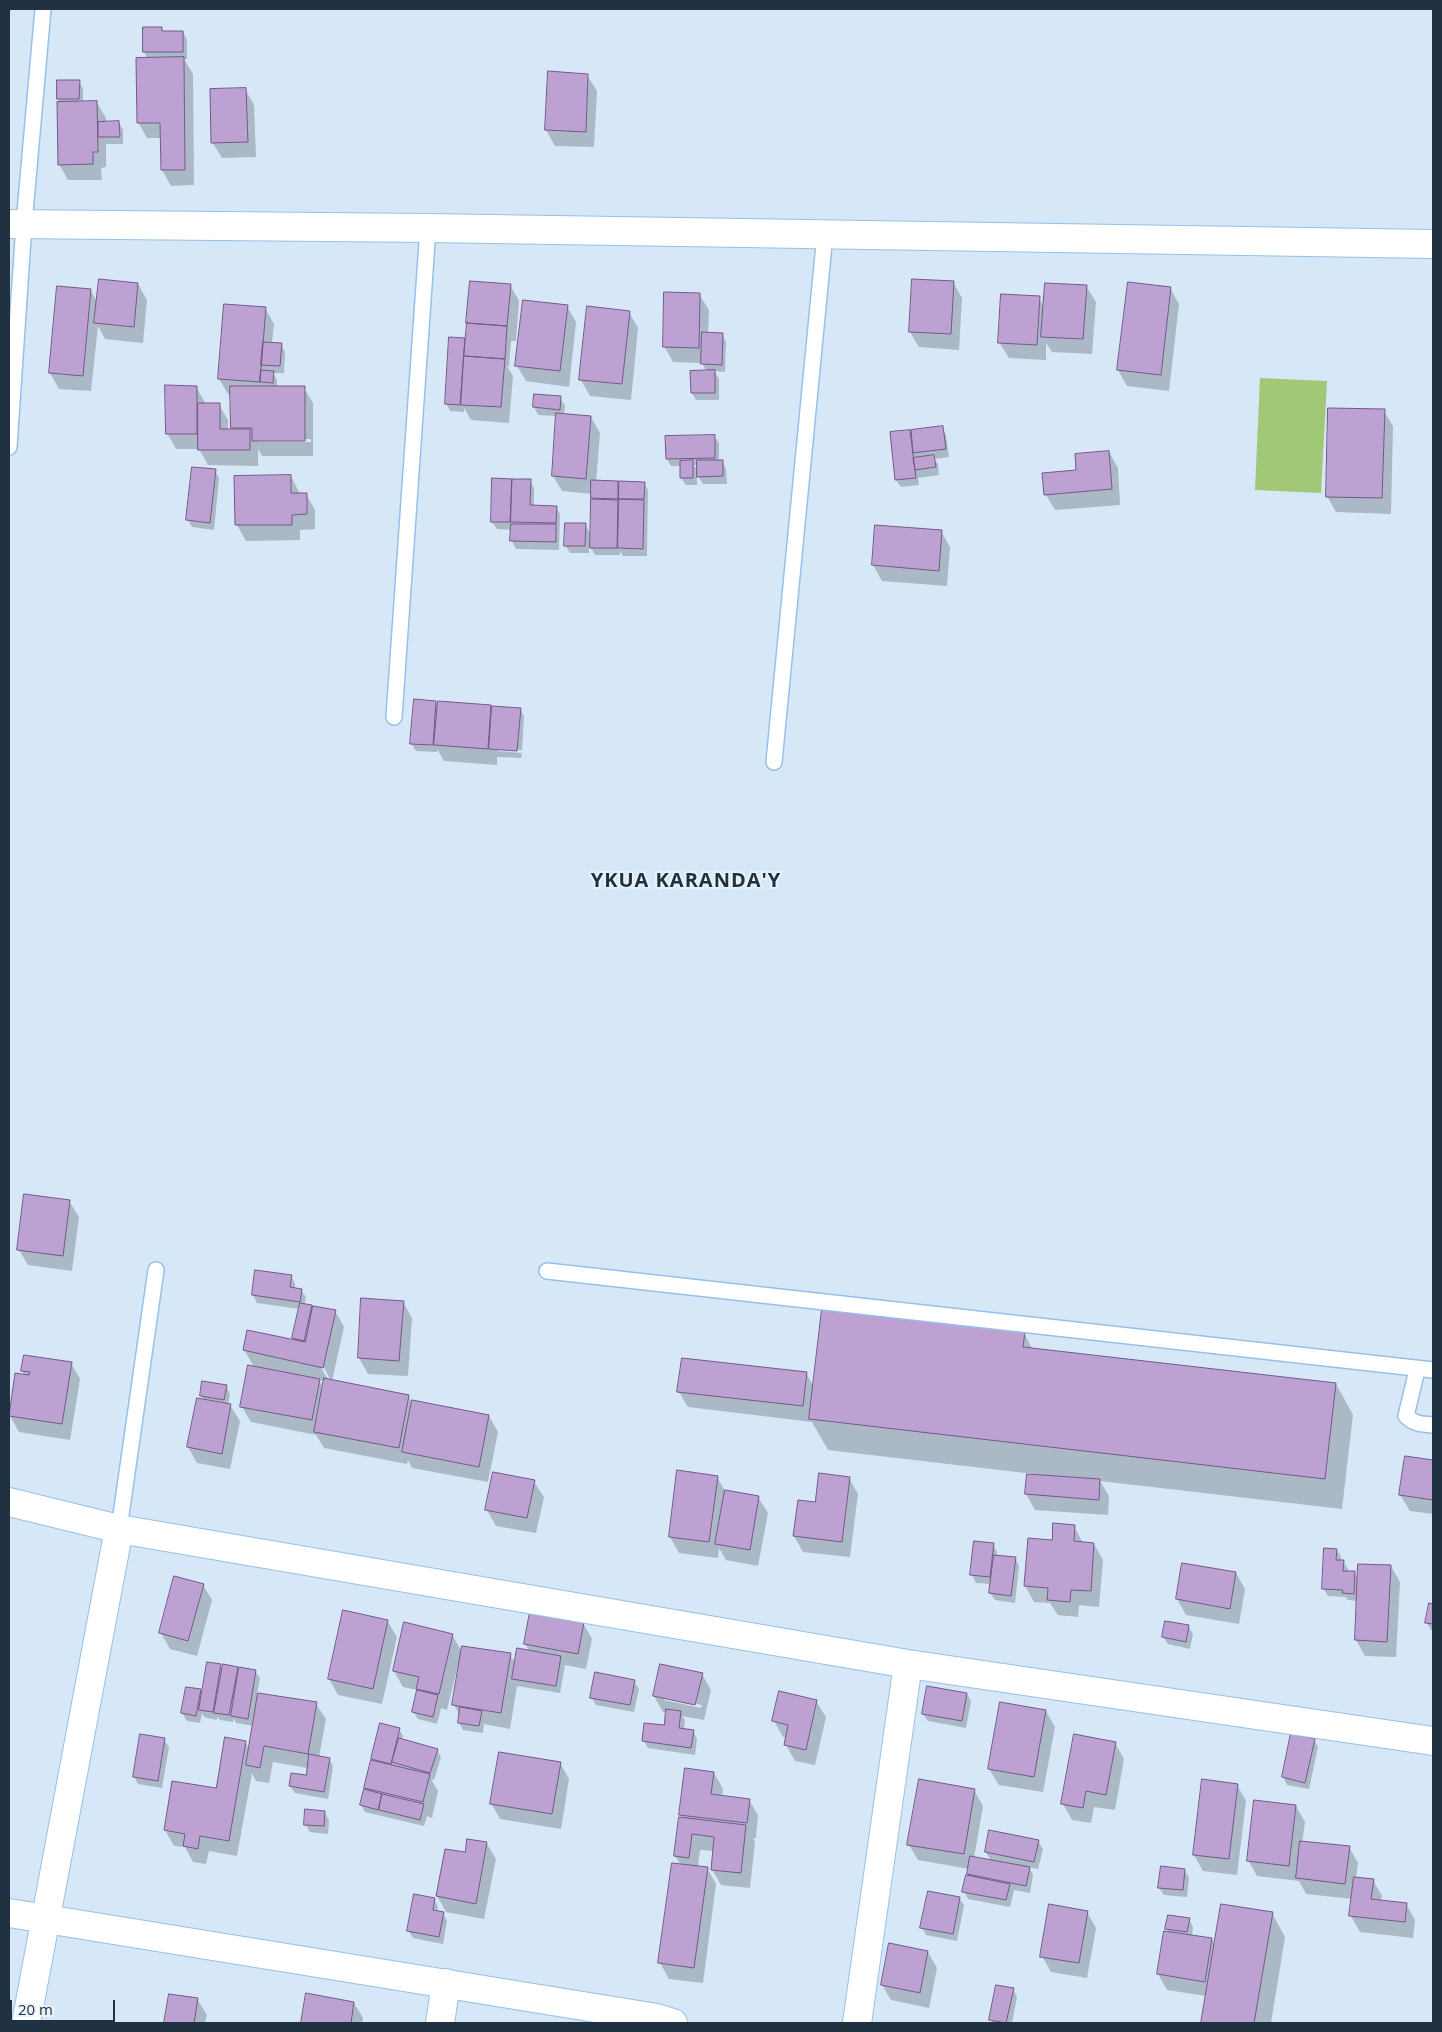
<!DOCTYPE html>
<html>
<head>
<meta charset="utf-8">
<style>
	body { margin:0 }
	#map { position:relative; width:1442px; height:2032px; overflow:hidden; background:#d6e7f8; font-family:"Open Sans",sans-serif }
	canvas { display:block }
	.frame { position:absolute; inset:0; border:10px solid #203142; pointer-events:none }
	.scale { position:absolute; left:10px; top:2000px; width:105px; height:22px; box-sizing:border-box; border:2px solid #203142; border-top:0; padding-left:6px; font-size:15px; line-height:18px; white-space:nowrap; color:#203142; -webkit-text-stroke:4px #eaf3fc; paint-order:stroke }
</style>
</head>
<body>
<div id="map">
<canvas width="1442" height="2032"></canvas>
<div class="frame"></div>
<div class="scale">20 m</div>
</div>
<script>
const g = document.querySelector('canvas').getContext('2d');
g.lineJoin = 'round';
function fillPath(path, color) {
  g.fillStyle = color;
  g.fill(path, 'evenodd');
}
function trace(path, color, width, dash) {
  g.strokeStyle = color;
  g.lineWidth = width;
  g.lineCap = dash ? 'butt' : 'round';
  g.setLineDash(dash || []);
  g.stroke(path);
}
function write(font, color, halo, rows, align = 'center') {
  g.font = font + ' "Open Sans",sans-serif';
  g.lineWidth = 4;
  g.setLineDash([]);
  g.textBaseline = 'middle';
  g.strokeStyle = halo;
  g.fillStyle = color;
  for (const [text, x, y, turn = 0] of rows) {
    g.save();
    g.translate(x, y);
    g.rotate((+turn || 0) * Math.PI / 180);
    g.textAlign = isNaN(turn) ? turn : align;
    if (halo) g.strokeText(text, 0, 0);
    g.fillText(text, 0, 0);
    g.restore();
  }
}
const green = new Path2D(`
	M1260,378L1327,381L1321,493L1255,490Z`);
const shadow = new Path2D(`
	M162,29L164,33L183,32L187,40V59H184L193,74L194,185L171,186L162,170V138H147L138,122L148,59L144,52Z
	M587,75L597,91L594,147L555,146L546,130Z
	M58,81H79L83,89V103H97L106,118V123H119L123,130V144H106V167L101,168L102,180H68L59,164L60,103L58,99Z
	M245,89L254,105L256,157L222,158L212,142Z
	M953,282L962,298L959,350L919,347L910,332Z
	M138,284L147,300L143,343L105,339L98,326L91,391L59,389L50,373L90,290L98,303Z
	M510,285L519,301L516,341H511L509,366H507L513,376L509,423L471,420L464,408V412L450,411L446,403L450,339L467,340Z
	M1086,286L1096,302L1092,354L1052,352L1046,343V360L1009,358L999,342L1039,298L1044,307Z
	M1170,288L1179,304L1169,391L1127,386L1118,370Z
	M699,294L709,310L708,334H722L726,342L725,372L714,371L719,379V400H696L692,393L707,372L702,363L673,362L664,346Z
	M567,306L576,322L569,387L526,381L517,366Z
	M265,308L274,324L272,343L281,344L285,352L284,373H273L277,380V388H304L313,403V456H262L258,449V466L208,465L199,449H176L167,433L196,387L206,404L219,405L228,420V431H234L232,428V395L228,394L219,379ZM258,439H311V442H258Z
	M629,312L638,328L631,400L590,396L581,380Z
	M535,396L560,398L565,405L564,415L591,417L600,433L596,482H618L620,487L644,483L648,490L647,556H623L620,551V555H595L589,544V553H570L565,545L585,524L591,535L594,500L592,494L562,491L553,476L557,416L538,415L534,407Z
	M1384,411L1393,426L1391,514L1336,512L1327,496Z
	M942,428L946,435L949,457L934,459L938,464L939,475L918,478L919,485L901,487L896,480L891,433Z
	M714,436L719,443V461H722L726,469L727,484H703L697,474V485H686L681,478V466H671L667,459ZM694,465H698V472Z
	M1109,452L1118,468L1120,505L1055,510L1046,495L1078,471Z
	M215,471L219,478L214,530L192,527L188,520Z
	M291,476L300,494H306L315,510V529L300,530V540L246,541L237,525Z
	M494,479L530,480L534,488V506L556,507L560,514L559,550L516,549L512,541V530L497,529L492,522Z
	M941,531L950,547L947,586L882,581L873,565Z
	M436,702L438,707H491L493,711L520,709L524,716L522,750L498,749V751L522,753L521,758L497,757V765L444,761L437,749V752L416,751L411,743Z
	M69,1201L79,1217L72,1271L28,1265L19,1250Z
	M291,1276L295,1284V1289L301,1290L306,1297L304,1305L311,1306L314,1310L335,1311L344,1327L332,1381L408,1396L411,1401L489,1416L498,1432L488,1482L412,1468L408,1460L407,1464L324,1448L316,1435L251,1422L242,1407L255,1368L244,1350L295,1342L294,1338L300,1309L257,1303L253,1295ZM321,1362L331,1381H329L318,1363ZM319,1380L324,1381L323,1388Z
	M403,1302L412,1318L408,1376L368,1374L359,1358Z
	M1024,1333L1033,1350L1336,1384L1353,1415L1342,1509L1100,1481L1109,1496L1108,1515L1035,1510L1026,1494L1034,1474L828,1450L812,1422L688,1407L679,1392L806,1373L814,1387Z
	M71,1363L80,1379L70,1440L19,1432L10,1416L16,1374L25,1376L22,1371Z
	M226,1386L230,1394L228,1405H230L240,1421L230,1469L197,1463L188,1447L204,1400L201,1395Z
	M1406,1457L1433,1461V1514L1410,1511L1400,1495Z
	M717,1477L725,1491L758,1497L768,1513L758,1566L726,1560L719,1548L718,1558L679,1553L670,1537Z
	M849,1478L858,1494L850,1557L803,1552L794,1536L817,1503Z
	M534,1482L544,1497L536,1533L496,1526L487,1510Z
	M1074,1526L1083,1543L1094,1544L1103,1560L1099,1607L1079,1605L1078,1617L1058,1615L1050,1603L1034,1602L1025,1586L1053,1541Z
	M975,1542L993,1544L997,1552V1556L1015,1558L1019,1566L1015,1603L995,1600L990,1593L992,1584L976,1583L972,1575Z
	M1337,1550L1341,1557V1561H1343L1348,1569L1347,1572H1354L1359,1581L1391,1566L1400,1582L1396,1657L1365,1656L1356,1640L1358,1601L1348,1600L1346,1597L1328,1596L1323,1588Z
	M1236,1573L1245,1589L1239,1624L1186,1615L1177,1599Z
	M203,1585L212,1600L197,1656L170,1649L161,1633Z
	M1430,1605H1433V1631L1431,1630L1427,1623Z
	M388,1622L397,1637L382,1704L338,1695L329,1679Z
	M583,1623L592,1639L586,1669L565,1665L560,1693L517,1686L510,1729L484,1724L483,1733L463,1730L459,1722L460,1716L454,1705L460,1665H458L447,1710L441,1708L437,1724L418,1719L413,1711L418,1690L403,1687L394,1671L452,1635L462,1652L510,1655L516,1664L530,1652L525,1644Z
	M1188,1626L1193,1634L1190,1649L1168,1644L1163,1637Z
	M220,1665L223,1670L237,1668L240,1672L255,1671L260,1678L257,1694L316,1704L326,1719L319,1757L329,1759L333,1766L328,1799L295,1793L290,1786L307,1777L308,1768L273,1762L269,1783L256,1781L252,1773L237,1856L209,1851L206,1864L193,1862L185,1847L174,1846L165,1830L217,1790L245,1742L250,1750L254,1726L236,1723L234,1718L233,1722L220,1720L217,1716V1720L204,1717L202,1713L200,1723L187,1721L182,1713L200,1690L203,1695Z
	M702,1674L711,1690L704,1720L682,1716L685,1720L684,1730L693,1731L697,1739L695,1755L648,1748L643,1740L665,1727L667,1712H663L654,1696ZM664,1697L702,1705L701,1708L664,1700Z
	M634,1682L639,1689L634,1712L596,1705L591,1697Z
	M967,1694L971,1701L966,1728L928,1721L923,1714Z
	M816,1701L826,1717L815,1765L795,1761L786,1745L787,1738L783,1737L774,1721Z
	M1046,1711L1055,1727L1043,1792L999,1785L989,1769Z
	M399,1729L403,1736L402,1740L437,1750L441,1757L434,1780L431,1779L438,1791L432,1818L427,1816L424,1826L365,1812L361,1805L367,1792L365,1788L374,1762L373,1759Z
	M164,1740L169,1747L162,1788L138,1784L134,1776Z
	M1314,1740L1318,1747L1309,1789L1287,1785L1283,1777Z
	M1115,1743L1124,1759L1115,1810L1094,1807L1091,1823L1072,1820L1063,1804Z
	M560,1763L569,1779L561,1829L500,1819L491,1803Z
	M714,1773L723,1789L722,1796L749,1800L758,1815L756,1838H753L755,1842L750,1888L721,1885L712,1869L714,1851L700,1850L698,1867L707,1868L716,1884L703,1983L669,1979L660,1963L681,1865L675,1856L682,1819L680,1815Z
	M1237,1785L1246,1801L1237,1875L1203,1871L1194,1855Z
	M974,1790L983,1806L974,1858L991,1861L986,1852L1038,1841L1043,1849L1038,1869L1029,1867L1033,1875L1030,1893L1014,1890L1010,1907L968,1899L964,1891L969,1869L918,1860L909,1845Z
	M1296,1806L1305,1822L1302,1843L1349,1847L1358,1863L1356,1878L1373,1880L1382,1896L1381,1901L1406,1904L1415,1920L1413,1938L1360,1932L1351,1916L1353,1899L1306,1894L1299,1881L1257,1876L1248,1860Z
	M324,1812L329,1820L328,1834L310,1832L306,1825Z
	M487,1844L496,1859L484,1919L446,1912L437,1896L466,1853Z
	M1184,1870L1189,1877L1187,1897L1164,1895L1159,1888Z
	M959,1898L964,1905L957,1941L926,1935L922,1928Z
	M434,1899L438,1907L437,1912L443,1913L447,1921L443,1944L413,1938L408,1930Z
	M1087,1912L1096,1928L1087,1978L1051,1972L1042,1956Z
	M1272,1913L1285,1937L1271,2023H1202L1206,1996L1167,1990L1158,1974L1169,1933L1166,1928L1189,1919L1193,1927L1192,1936L1212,1939L1215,1945Z
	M928,1952L937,1968L929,2008L891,2000L882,1985Z
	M1013,1989L1017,1997L1012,2023H993L991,2020Z
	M170,1995L197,1999L207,2015L205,2023H165Z
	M307,1995L354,2003L363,2018L362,2023H302Z`);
const building = new Path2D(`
	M143,27H162V31H183V52H143Z
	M184,57L185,170H161L160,123H137L136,58Z
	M548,71L588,74L586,132L545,130Z
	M57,80H80L79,99H57Z
	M246,88L248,142L211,143L210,89Z
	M97,101L98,152H93V164L58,165L57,102Z
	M119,121L120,137H98V122Z
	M99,279L138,283L134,327L94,323Z
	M912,279L954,281L951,334L909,332Z
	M470,281L511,284L507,326L466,323Z
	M1128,282L1171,287L1161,375L1117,370Z
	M1045,283L1087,285L1083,339L1041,337Z
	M57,286L91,289L83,376L49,373Z
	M664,292L700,293L699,348L663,347Z
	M1001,294L1040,296L1037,345L998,343Z
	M523,300L568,305L560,371L515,366Z
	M224,304L266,307L260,382L218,379Z
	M587,306L630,311L622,384L579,380Z
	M467,323L507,326L505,359L464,356Z
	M702,332L723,333L722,365L701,364Z
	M449,337L465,338L460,405L445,404Z
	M263,342L282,343L280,366L261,365Z
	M464,356L505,359L501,407L461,405Z
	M261,370L274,371L273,383L260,382Z
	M715,370V393H691L690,371Z
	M165,385L197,386V434H166Z
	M230,386H305V441H252V428H231Z
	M534,394L561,396L560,410L533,407Z
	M198,403H220V429H250V450H198Z
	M1328,408L1385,409L1382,498L1326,497Z
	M556,413L591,416L586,479L552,476Z
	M943,426L946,449L913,453L911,430Z
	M910,430L916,478L895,480L890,432Z
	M715,435V458L666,459L665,436Z
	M1109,451L1112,489L1044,495L1042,473L1076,470L1075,454Z
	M934,455L936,467L915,470L913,458Z
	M693,460V478H680V461Z
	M697,460H723V476L697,477Z
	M192,467L216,469L210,523L186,520Z
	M291,475V493H307V514L292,515V525H235L234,476Z
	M492,478L512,479L510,522H491Z
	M512,479H531L530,505L557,506L556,523L511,522Z
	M591,480L618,481V499L591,498Z
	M619,481L645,482L644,499H619Z
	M591,499L618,500L617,548H590Z
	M619,499L644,500L643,549L618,548Z
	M565,523H586L585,546H564Z
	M511,524H556V542L510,541Z
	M875,525L942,530L939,571L872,565Z
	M414,699L436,701L433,745L410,744Z
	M438,701L491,705L488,749L434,745Z
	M492,706L521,708L517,751L489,749Z
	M24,1194L70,1200L63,1256L17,1250Z
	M255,1270L292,1275L290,1287L302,1289L300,1302L252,1295Z
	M361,1298L404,1301L399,1361L358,1358Z
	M300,1303L312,1305L304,1341L292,1338Z
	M313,1306L336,1310L323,1368L243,1350L247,1330L305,1342Z
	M822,1309L1025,1332L1023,1347L1336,1383L1325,1479L809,1419Z
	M24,1355L72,1362L62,1424L9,1416L15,1373L29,1375L30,1372L21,1371Z
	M682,1358L807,1372L803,1406L677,1392Z
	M248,1365L320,1379L312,1420L240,1407Z
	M324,1378L409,1395L399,1448L314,1432Z
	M202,1381L227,1385L224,1400L200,1396Z
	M197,1398L231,1404L222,1454L187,1447Z
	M412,1400L489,1415L479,1467L402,1452Z
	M1405,1456L1433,1460V1500L1399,1495Z
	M677,1470L718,1476L709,1542L669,1537Z
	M493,1472L535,1480L527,1518L485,1510Z
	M819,1473L850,1477L842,1542L793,1536L798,1500L815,1502Z
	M1027,1474L1100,1479L1099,1500L1025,1494Z
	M725,1490L759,1496L750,1550L715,1544Z
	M1053,1523L1075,1525L1074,1541L1094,1543L1091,1591L1071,1590L1070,1602L1047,1600L1048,1588L1024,1586L1028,1538L1052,1540Z
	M974,1541L994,1543L990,1577L970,1575Z
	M1324,1548L1337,1549L1336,1560H1344L1343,1571H1355L1354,1594L1342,1593L1343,1590L1322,1589Z
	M994,1555L1016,1557L1011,1596L989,1593Z
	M1182,1563L1236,1572L1230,1609L1176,1599Z
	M1358,1564L1391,1565L1387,1642L1355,1640Z
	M174,1576L204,1584L188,1641L159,1633Z
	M1429,1603L1433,1604V1624L1425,1623Z
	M343,1610L388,1620L373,1689L328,1679Z
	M530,1612L584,1622L578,1654L524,1644Z
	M1165,1621L1189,1625L1186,1642L1162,1637Z
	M404,1622L453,1634L439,1694L416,1689L419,1677L393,1671Z
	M462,1646L511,1653L501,1713L452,1705Z
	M517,1648L561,1656L556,1686L512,1679Z
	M207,1662L221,1664L213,1712L199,1710Z
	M223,1664L238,1667L229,1715L214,1713Z
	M660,1664L703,1673L695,1705L653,1696Z
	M239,1667L256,1670L248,1719L231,1716Z
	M595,1672L635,1680L630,1705L590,1698Z
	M927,1686L967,1693L962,1721L922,1714Z
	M186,1687L201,1689L196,1716L181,1713Z
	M417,1690L438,1695L433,1717L412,1712Z
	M779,1691L817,1700L806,1750L784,1745L788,1725L772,1721Z
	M258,1693L317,1702L308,1754L264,1746L260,1768L246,1765Z
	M1000,1702L1046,1710L1034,1777L988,1769Z
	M460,1707L482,1711L479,1726L458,1723Z
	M666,1709L681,1711L679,1728L694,1730L691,1748L642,1741L644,1723L664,1725Z
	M380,1723L400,1728L391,1764L371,1759Z
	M1291,1733L1315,1739L1305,1783L1282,1777Z
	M140,1734L165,1738L158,1781L133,1777Z
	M1074,1734L1116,1742L1106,1795L1086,1791L1083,1808L1061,1804Z
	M225,1737L246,1741L229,1841L200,1836L198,1849L183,1846L185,1834L164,1830L172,1781L216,1788Z
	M399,1738L438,1749L430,1773L392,1762Z
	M499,1752L561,1762L552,1814L490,1804Z
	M309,1754L330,1758L324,1792L289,1786L291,1773L306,1775Z
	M371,1760L430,1774L423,1802L364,1788Z
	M685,1768L714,1772L711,1794L750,1799L747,1823L679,1815Z
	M919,1779L975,1789L964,1854L907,1845Z
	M1202,1779L1238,1784L1229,1859L1193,1855Z
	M364,1789L382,1794L378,1810L360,1805Z
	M382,1794L424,1804L420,1820L379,1810Z
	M1254,1800L1296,1805L1289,1866L1247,1861Z
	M305,1809L325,1811L324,1826L304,1825Z
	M679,1817L746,1825L741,1873L711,1870L714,1837L692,1834L689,1858L674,1856Z
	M989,1830L1039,1840L1034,1862L985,1852Z
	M467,1839L487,1842L476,1904L436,1896L445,1849L465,1852Z
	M1300,1841L1350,1846L1345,1884L1296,1878Z
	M970,1856L1030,1867L1026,1886L967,1874Z
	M672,1863L708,1867L694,1968L658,1963Z
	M1161,1866L1185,1869L1183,1890L1158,1888Z
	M966,1875L1010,1884L1006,1900L962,1892Z
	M1354,1877L1374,1879L1371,1899L1407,1903L1405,1922L1349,1916Z
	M928,1891L960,1897L953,1934L920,1928Z
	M414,1894L435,1898L433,1910L444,1912L439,1937L407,1931Z
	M1049,1904L1088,1911L1079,1963L1040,1957Z
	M1221,1904L1273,1912L1254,2023H1201Z
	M1168,1915L1190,1918L1187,1932L1165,1929Z
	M1164,1931L1212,1938L1205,1982L1157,1974Z
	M889,1943L928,1951L920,1993L881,1985Z
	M996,1985L1014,1988L1006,2023L989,2020Z
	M306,1993L354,2002L351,2023H301Z
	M169,1994L198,1998L194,2023H164Z`);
const service = new Path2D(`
	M9,447L24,224L43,9
	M394,717L428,228
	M774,762L825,234
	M547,1271L1433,1370
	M1417,1370L1406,1416C1414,1424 1422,1424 1433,1425
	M119,1529L156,1270`);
const minor = new Path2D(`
	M9,224L428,228L1433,244
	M9,1502L119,1529L908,1664L1433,1741
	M9,1913L657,2018L673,2023
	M26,2023L119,1529
	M440,2023L446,1983
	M857,2023L908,1664`);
const districtNames = [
	["YKUA KARANDA'Y",686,881]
];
fillPath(green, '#a1c877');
fillPath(shadow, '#0003');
fillPath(building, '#bda1d3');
trace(building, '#735986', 1);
trace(service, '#96c0ea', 18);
trace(minor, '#96c0ea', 30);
trace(service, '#fff', 15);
trace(minor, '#fff', 28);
g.letterSpacing = '1px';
write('bold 20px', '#203142', '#eaf3fc', districtNames);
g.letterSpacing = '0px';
</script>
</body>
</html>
